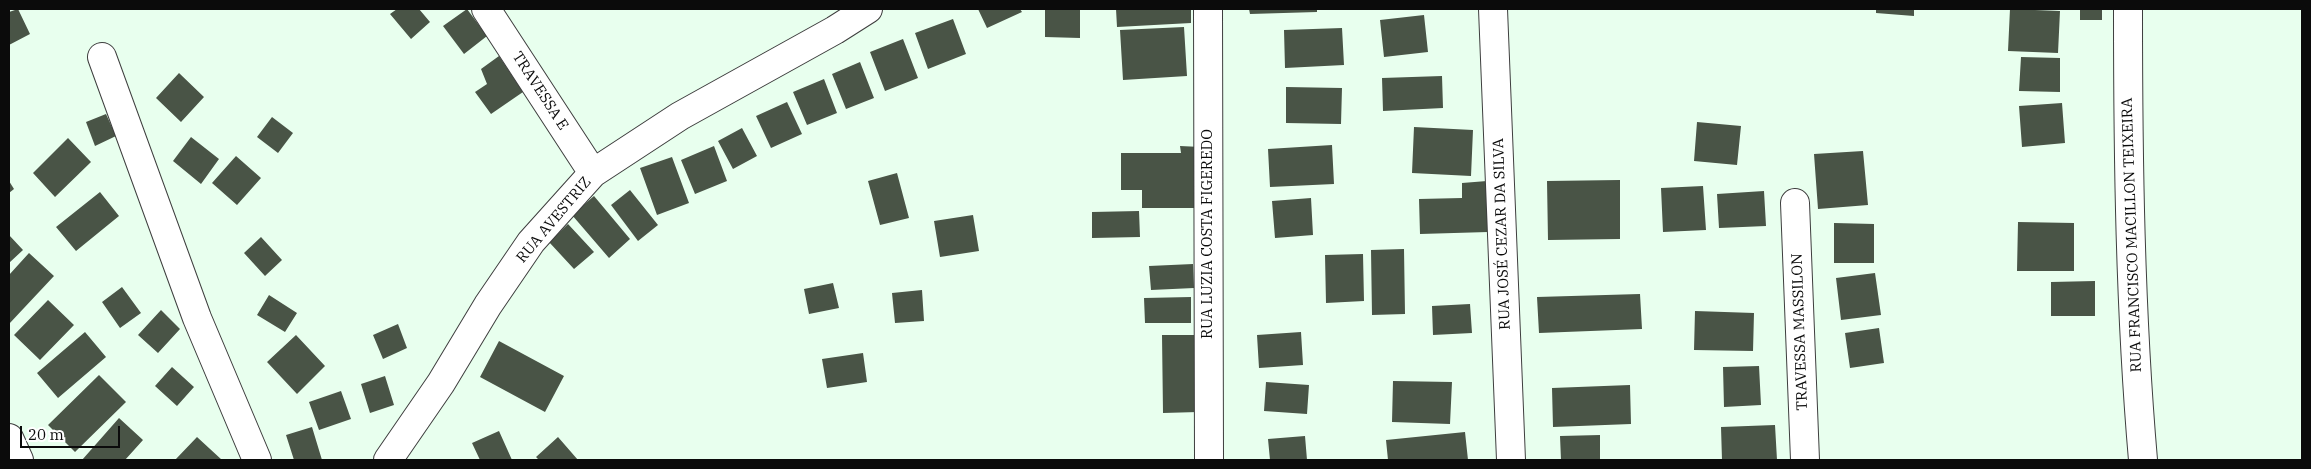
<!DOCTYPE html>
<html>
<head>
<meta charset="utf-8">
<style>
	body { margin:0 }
	#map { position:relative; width:2311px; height:469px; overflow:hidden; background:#e8ffee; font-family:"IBM Plex Serif",serif }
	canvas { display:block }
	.frame { position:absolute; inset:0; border:10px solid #0b0b0b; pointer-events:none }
	.scale { position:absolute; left:20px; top:426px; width:100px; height:22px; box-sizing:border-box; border:2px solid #0b0b0b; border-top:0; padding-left:6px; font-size:15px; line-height:18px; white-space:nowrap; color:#0b0b0b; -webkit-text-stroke:4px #fff; paint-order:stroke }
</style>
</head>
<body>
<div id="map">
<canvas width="2311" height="469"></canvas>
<div class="frame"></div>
<div class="scale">20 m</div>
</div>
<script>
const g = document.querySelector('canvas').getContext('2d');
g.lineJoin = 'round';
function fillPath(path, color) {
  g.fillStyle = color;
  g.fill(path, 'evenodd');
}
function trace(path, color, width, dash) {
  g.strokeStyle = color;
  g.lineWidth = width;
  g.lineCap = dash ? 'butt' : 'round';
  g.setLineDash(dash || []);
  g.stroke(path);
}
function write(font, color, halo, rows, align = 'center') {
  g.font = font + ' "IBM Plex Serif",serif';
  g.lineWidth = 5;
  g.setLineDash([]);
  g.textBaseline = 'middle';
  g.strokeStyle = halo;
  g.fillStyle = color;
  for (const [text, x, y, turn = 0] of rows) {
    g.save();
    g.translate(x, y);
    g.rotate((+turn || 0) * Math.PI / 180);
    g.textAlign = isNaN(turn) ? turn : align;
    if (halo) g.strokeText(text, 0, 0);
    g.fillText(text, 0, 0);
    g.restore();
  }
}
const building = new Path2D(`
	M18,9L30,34L9,45V12Z
	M397,9H419L430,22L411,39L390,14Z
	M467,9L487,36L464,54L443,26Z
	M978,9H1020L1022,12L987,28Z
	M1045,9H1080V38L1045,37Z
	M1116,9H1191V23L1117,27Z
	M1249,9H1317V12L1250,14Z
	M1876,9H1914V16L1876,13Z
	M2010,9L2060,11L2058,53L2008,51Z
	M2080,9H2102V20H2080Z
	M1424,15L1428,52L1384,57L1380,20Z
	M953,19L966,54L928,69L915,33Z
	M1184,27L1187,76L1123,80L1120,30Z
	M1342,28L1344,65L1285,68L1284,30Z
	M903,39L918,78L885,91L870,52Z
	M499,56L523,92L491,114L475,92L487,84L481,69Z
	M2021,57L2060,58V92L2019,91Z
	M860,62L874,98L846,109L832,74Z
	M179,73L204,97L181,122L156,98Z
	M1442,76L1443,108L1383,111L1382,78Z
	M824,79L837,113L807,125L793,92Z
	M1286,87L1342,88L1341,124L1286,123Z
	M787,102L802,134L771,148L756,116Z
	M2062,103L2065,143L2022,147L2019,106Z
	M106,114L116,136L95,146L86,122Z
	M272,117L293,133L278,153L257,137Z
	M1697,122L1741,126L1737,165L1694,161Z
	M1414,127L1473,130L1471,176L1412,173Z
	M742,128L757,156L733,169L718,141Z
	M191,137L219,159L201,184L173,161Z
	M68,138L91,162L55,197L33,173Z
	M1332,145L1334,184L1270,187L1268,149Z
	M714,146L727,181L695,194L681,160Z
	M1180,146L1201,147L1202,208H1142V190H1121V153H1181Z
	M1863,151L1868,205L1818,209L1814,154Z
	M236,156L261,178L237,205L212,183Z
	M672,157L689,203L657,215L640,168Z
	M897,173L909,218L880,225L868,181Z
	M1620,180V239L1548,240L1547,181Z
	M9,181L14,189L9,193Z
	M1487,181L1488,232L1420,234L1419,199L1462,198V183Z
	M1703,186L1706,230L1663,232L1661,188Z
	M630,190L658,225L638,241L611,205Z
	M1764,191L1766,226L1719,228L1717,194Z
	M100,192L119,216L76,251L56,227Z
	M594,196L630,239L609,258L572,215Z
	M1311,198L1313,235L1275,238L1272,201Z
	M1139,211L1140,237L1092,238V212Z
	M973,215L979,251L940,257L934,221Z
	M2018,222L2074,223V271H2017Z
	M1834,223L1874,224V263H1834Z
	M568,224L594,252L574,269L549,242Z
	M9,235L23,250L9,263Z
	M261,237L282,260L265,276L244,253Z
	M1404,249L1405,314L1372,315L1371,250Z
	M29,253L54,276L9,324V275Z
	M1363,254L1364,301L1326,303L1325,255Z
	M1193,264L1194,288L1151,290L1149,266Z
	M1875,273L1881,315L1841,320L1836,278Z
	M2095,281V316H2051V282Z
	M833,283L839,308L809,314L804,289Z
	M122,287L141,313L120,328L102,302Z
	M922,290L924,321L895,323L892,293Z
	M1640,294L1642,329L1539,333L1537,297Z
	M269,295L297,313L285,332L257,315Z
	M1191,297V323H1145L1144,298Z
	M48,300L74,325L40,360L14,335Z
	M1470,304L1472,333L1433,335L1432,306Z
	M161,310L180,329L158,353L138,335Z
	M1695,311L1754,313L1753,351L1694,350Z
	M398,324L407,348L383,359L373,335Z
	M1879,328L1884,363L1850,368L1845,333Z
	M85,332L106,357L58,398L37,373Z
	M1301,332L1303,365L1259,368L1257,335Z
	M296,335L325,366L297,394L267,362Z
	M1162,335H1197L1198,412L1163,413Z
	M499,341L564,376L545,412L480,377Z
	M863,353L867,382L827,388L822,359Z
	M1759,366L1761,405L1724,407L1723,367Z
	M172,367L194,387L177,406L155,386Z
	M99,375L126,402L75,452L48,425Z
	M385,376L394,405L370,413L361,384Z
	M1393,381L1452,382L1450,424L1392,422Z
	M1266,382L1309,385L1307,414L1264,411Z
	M1630,385L1631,424L1553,427L1552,388Z
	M341,391L351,419L319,430L309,402Z
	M119,418L143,440L125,460H82Z
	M1775,425L1777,460H1722L1721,427Z
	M312,427L322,460H294L286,435Z
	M499,431L512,460H480L472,443Z
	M1465,432L1468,460H1388L1386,440Z
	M1600,435V460H1561L1560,436Z
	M1305,436L1307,460H1270L1268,439Z
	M197,437L222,460H175Z
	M558,437L578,460H539L536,457Z`);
const minor = new Path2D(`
	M486,9L593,173
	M1208,9L1209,460
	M1493,9L1511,460
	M2128,9C2128,159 2130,310 2143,460
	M102,57L197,318L257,460
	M1795,203L1805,460
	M9,438L19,460
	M388,460L441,383L488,305L531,242L593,173L680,116L835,30L868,9`);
const streetNames = [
	["TRAVESSA E",540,91,57],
	["RUA AVESTRIZ",554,220,-50],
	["RUA LUZIA COSTA FIGEREDO",1208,234,-90],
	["RUA JOSÉ CEZAR DA SILVA",1502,234,-92],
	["RUA FRANCISCO MACILLON TEIXEIRA",2132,235,-92],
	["TRAVESSA MASSILON",1800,332,-92]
];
fillPath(building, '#495446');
trace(minor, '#3e3e3e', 30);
trace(minor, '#fff', 28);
write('15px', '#0b0b0b', '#fff', streetNames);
</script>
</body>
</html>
